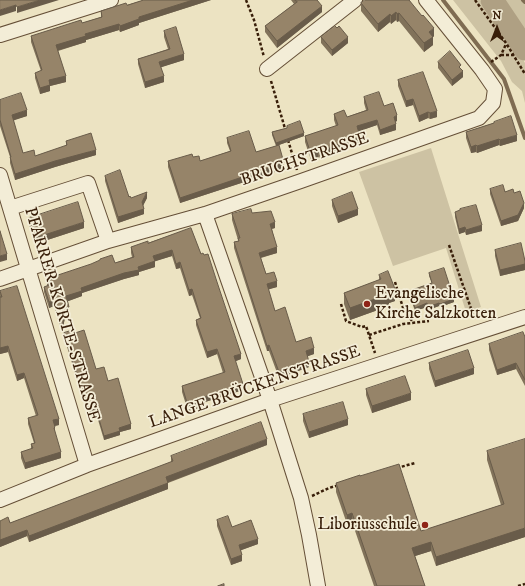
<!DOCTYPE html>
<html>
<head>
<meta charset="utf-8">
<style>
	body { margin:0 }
	#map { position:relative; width:525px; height:586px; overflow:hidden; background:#ece3c2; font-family:"IM FELL DW Pica",serif }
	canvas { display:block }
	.north { position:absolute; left:477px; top:8px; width:40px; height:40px; -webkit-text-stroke:3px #f3edd7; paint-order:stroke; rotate:0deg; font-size:11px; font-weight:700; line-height:16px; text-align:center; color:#381e09 }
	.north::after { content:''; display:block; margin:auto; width:14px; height:18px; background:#381e09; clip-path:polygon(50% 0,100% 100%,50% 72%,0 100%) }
</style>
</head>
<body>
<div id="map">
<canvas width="525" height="586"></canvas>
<div class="north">N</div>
</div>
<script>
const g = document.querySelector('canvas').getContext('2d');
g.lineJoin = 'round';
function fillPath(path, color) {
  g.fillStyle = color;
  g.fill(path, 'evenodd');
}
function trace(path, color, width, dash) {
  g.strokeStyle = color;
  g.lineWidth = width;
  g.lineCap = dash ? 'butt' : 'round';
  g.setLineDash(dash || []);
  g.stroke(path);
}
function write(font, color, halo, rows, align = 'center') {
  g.font = font + ' "IM FELL DW Pica",serif';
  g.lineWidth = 3.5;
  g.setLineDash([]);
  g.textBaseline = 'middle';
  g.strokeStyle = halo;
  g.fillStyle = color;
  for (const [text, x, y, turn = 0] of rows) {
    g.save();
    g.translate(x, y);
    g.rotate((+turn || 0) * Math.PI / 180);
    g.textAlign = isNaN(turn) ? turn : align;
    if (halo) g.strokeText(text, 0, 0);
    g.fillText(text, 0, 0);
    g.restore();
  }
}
const green = new Path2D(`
	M453,0H480L521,56L525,63V103L522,91L512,82L501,61Z
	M502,0H525V31Z
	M431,148L481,307L466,312L446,248L393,266L359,172Z`);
const stream = new Path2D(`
	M443,0L504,79L525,138
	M523,0L525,2`);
const river = new Path2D(`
	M492,0L525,49`);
const path = new Path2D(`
	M246,0L254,20L264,57
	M475,0L506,43L525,74
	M501,55H514
	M491,62L501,55L506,44
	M271,81L286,132
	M288,140L297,170
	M449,245L475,320
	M395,282L404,311L413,322
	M341,304L346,321L362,327L366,326L375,353
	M369,335L403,324L429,321
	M397,468L415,463
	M312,496L329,488L339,485
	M518,586L525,584`);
const minor = new Path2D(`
	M0,35L111,0
	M267,69L355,0
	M0,175L87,465
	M10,208L88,183L108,241
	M205,214L270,400L301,498L309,535L318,586
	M0,279L108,241L205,214L301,181L479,118L493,103L495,89L482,70L426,0
	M0,500L87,465L270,400L525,317`);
const wall = new Path2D(`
	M144,0H211L139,23V25L120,32L119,30L86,40V42L58,51L66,82L50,86V91L40,94L35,78V73L41,71L31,42V36L82,23L101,17V11L127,5Z
	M291,0H317L322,12L277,48L265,32V26L294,4Z
	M409,0L434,36L433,37V45L424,52L399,21L397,22L396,20L391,24L390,22L378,32L361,11V3Z
	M337,28L348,43L332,56L321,43V37Z
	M164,31L184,60L161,67L164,82L145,88L138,64V59L168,49L164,37Z
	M438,62L461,70L463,77L452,86L438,68Z
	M398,80L437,117L430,119L428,118L419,122L413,105L406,107L398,86Z
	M364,97L384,106L397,121L395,122L396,130L380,135L377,125L359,131L360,142L334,151V152L327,154L326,158L321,159L318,157L311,160L305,142V136L336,126L334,120V114L347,117L366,110L364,103Z
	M0,100L27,116L13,120L23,153L35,156L66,146V141L96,155L55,167L15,180L10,163V157L0,126Z
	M494,122L517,141L500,146L499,145L477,153L476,152L471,153L466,138V132L494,123Z
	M287,126L304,136L279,145L284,169L180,203L168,167V161L193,157L200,161L230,151L227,143V138L256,152L276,146L272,135V132L287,128Z
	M105,176L131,198H147L143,205L144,214L118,223L105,181Z
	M490,189L514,193L524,208L518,221L501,226L490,194Z
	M332,200L358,215L338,223L332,206Z
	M455,212L482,231L466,235L465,232L459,234L455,217Z
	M252,213L275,228L272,229L277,253L261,258L266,274L277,287L268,289L275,311L296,342L314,354L307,356L309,367L279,378L269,351H267L234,248V242L238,241V240L232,220V214Z
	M29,218L84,228L35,244L29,224Z
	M191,228L241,359L235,361L243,390L205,402V406L188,411L182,392V386L223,373L217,354L207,358L196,325V320L200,318L192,295L189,296L180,268L176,269L172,256L155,261V267L139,272V275L124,279L82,293V296L68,301L69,312L66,313L62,332L54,306L49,308L44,292V287L47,286V281L55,279V276L115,263L132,257L131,253V247L148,243Z
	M495,250L525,259V270L500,276L495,256Z
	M429,273L454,302L440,307L439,306L428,310L427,307L415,311L409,294V291L432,283L429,276Z
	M379,275L395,301L389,303V306L350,320L344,304V293L379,280Z
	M0,291L59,425L55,426V433L61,458L25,469L21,458V452L31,449V444L34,443L28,424V418L36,416L24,378L17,381L8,352L0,354Z
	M64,333H75L96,369L108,381L131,429L120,432V435L104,440L96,413L88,415L64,337Z
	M525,337V386L516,369L497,375L489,350V344Z
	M429,363L474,374L435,387L429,369Z
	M366,389L411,400L372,413L366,395Z
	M303,414L348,425L309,438L303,421Z
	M267,445L168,483V489L29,542L27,536L0,547V521L10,523L171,462V456Z
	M487,451L525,537L436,566L431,551L415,556L425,586H374L352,522L347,524L336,492V483L360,476L421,531L501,505L487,460Z
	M217,520L232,527L258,544L241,550L242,561L231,565L217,526Z`);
const shadedWall = new Path2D(`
	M40,0H59L17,13V7Z
	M193,0H211L139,23V25L120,32V26L139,17Z
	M16,5V11L0,16V10Z
	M322,6V12L277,48V41Z
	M396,12V20L391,24V16Z
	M399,13V21L397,22V14Z
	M390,14V22L378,32V24Z
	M119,24V30L86,40V42L56,51V45L85,34Z
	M434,28V36L433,37V45L424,52V43L429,32Z
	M348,37V43L332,56V50Z
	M184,54V60L159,68V62Z
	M463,71V77L452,86V80Z
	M66,76V82L50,86V91L40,94V88L49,80Z
	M164,76V82L145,88V82Z
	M413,99V105L406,107V101Z
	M27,110V116L12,121V115Z
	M437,111V117L430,119V113Z
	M428,112V118L419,122V116Z
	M397,115V121L394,122V117Z
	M377,120V125L357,132V126Z
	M396,124V130L380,135V130Z
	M304,133V136L276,146V143Z
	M517,135V141L500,146V140Z
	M360,137V142L334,151V152L327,154L326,158L321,159V153L327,149L334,146Z
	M499,139V145L477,153V146Z
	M476,145V152L471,153V147Z
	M96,150V155L55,167L15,180V174L55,161Z
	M318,152V157L311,160V154Z
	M284,163V169L180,203V198Z
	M147,192V198L142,208V202Z
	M524,203V208L518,221L501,226V221Z
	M144,209V214L118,223V217Z
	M358,209V215L338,223V216Z
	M84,222V228L35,244V238Z
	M275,222V228L270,229V224Z
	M482,225V231L466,235V230Z
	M465,227V232L459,234V229Z
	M277,247V253L259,258V253Z
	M172,250V256L153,262V256Z
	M7,254V260L0,262V256Z
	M155,261V267L139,272V275L124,279L82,293V296L66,302V296L81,288L138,267Z
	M180,262V268L176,269V264Z
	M525,264V270L500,276V270Z
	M277,281V287L267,290V284Z
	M192,289V295L189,296V290Z
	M395,289V301L389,303V306L350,320V308L387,291Z
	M454,299V302L440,307V304Z
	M54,301V306L49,308V302Z
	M427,303V307L415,311V308Z
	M439,303V306L428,310V307Z
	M69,307V312L66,313L62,332V327L66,308Z
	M269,345V351H267V346Z
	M8,346V352L0,354V348Z
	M314,348V354L306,357V351Z
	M217,349V354L207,358V352Z
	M241,354V359L234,362V356Z
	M309,362V367L279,378V372Z
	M516,363V369L497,375V370Z
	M474,368V374L435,387V381Z
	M24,373V378L17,381V375Z
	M243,384V390L205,402V406L188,411V406L204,397Z
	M411,393V400L372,413V406Z
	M96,409V413L88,415V411Z
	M59,419V425L53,426V420Z
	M348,419V425L309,438V432Z
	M131,424V429L120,432V435L104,440V436L119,428Z
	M267,439V445L166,483V477Z
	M61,452V458L25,469V463Z
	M168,483V489L29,542V536Z
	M352,513V522L347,524V515Z
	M525,528V537L436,566V557Z
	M27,530V536L0,547V540Z
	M258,539V544L239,551V545Z
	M431,542V551L412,557V548Z
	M242,555V561L231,565V559Z`);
const building = new Path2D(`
	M0,0H40L17,7L16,5L0,10Z
	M144,0H193L139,17V19L120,26L119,24L85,34L86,36L56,45L66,76L49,80L50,85L40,88L35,73L42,70L31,36L81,20L82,23L102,17L101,11L126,3L127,5Z
	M295,0H317L322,6L277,41L265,26L297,2Z
	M365,0H409L422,16L423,15L434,28L429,32L433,37L424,43L399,13L397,14L396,12L391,16L390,14L378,24L361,3Z
	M335,26L337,28L339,26L348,37L332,50L321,37Z
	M176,27L184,54L159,62L164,76L145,82L138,59L170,49L164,31Z
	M450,51L461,65L459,67L463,71L452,80L438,62Z
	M423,72L437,111L430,113L428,112L419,116L413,99L406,101L398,80Z
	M379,92L384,106L393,103L397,115L394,117L396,124L380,130L377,120L357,126L360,137L334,146L327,149L326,152L321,153L318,152L311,154L305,136L338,125L334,114L344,110L347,117L368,110L364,97Z
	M21,93L27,110L12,115L23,153L34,150L35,156L67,145L66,141L91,133L96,150L55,161L15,174L10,157H11L0,120V100Z
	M511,116L517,135L500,140L499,139L477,146L476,145L471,147L466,132L494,123V122Z
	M300,121L304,133L276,143L272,132L287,128V126Z
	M249,131L256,152L279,145L284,163L180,198L168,161L192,154L193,157L199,156L200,161L231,151L227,138Z
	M120,170L129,197L130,196L131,198L147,192L142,202L144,209L118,217L105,176Z
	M503,185L505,192L513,189L514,193L520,191L524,203L518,215L501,221L490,189Z
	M352,192L358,209L338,216L332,200Z
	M78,202L84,222L35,238L29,218Z
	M476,205L482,225L466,230L465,227L459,229L455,212L460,210V209Z
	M251,209L252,213L271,211L275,222L270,224L277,247L259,253L266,274L274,272L277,281L267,284L275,311L285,307L296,342L311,337L314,348L306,351L309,362L279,372L269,345L267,346L234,242L239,241L238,238H240L232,214Z
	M191,228L201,254L203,253L204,255L208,254L217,282L241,354L234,356L243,384L204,397L205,400L188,406L182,386L225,372L217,349L207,352L196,320L201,318L192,289L189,290L180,262L176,264L172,250L153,256L155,261L138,267L139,270L124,273L81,288L82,291L66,296L69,307L66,308L62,327L54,301L49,302L44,287L49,285L47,281L56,278L55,276L91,264L100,260V259L112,255L115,263L134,257L131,247L148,241V243Z
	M0,231L7,254L0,256Z
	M521,243L525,261V264L500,270L495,250Z
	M444,268L454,299L440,304L439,303L428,307L427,303L415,308L409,291L432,283L429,273Z
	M388,271L395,289L387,291L389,294L350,308L344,293L381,279L379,275Z
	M17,286L59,419L53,420L55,427L54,428L61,452L25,463L21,452L33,448L31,444L35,443L28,418L38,415L24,373L17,375L8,346L0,348V297H2L0,291Z
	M74,330L75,333L84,330L96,369L104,367L108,381L118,378L131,424L119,428L120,431L104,436L96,409L88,411L64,333Z
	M523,332L525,337V380L516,363L497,370L489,344Z
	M468,350L474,368L435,381L429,363Z
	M405,376L411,393L372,406L366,389Z
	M343,402L348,419L309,432L303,414Z
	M261,422L267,439L166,477L168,483L29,536L27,530L0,540V521L8,517L10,523L173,461L171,456Z
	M525,439V528L436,557L431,542L412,548L425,586H377L352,513L347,515L336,483L360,475V476L399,464L421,531L504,504L487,451Z
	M228,516L232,527L251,520L258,539L239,545L242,555L231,559L217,520Z
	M224,584V586H218Z`);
const markers = [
	[367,304,4,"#8f2418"],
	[425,525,4,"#8f2418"]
];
const streetNames = [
	["BRUCHSTRASSE",305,160,-19],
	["PFARRER-KORTE-STRASSE",61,315,73],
	["LANGE BRÜCKENSTRASSE",255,388,-19]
];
const poiNames = [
	["Evangelische",375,294],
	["Kirche Salzkotten",375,314],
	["Liboriusschule",417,525,"right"]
];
fillPath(green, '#cdc2a3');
trace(stream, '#7f6c52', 4);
trace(river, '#afa083', 23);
trace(minor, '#654f37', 16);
trace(path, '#381e09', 2.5, [3, 2]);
trace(minor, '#f3edd7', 14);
fillPath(wall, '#81725a');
fillPath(shadedWall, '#695c4a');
fillPath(building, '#968469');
trace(building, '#695c4a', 1);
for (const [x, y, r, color] of markers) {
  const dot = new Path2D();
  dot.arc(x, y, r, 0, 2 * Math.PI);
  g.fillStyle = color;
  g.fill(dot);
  trace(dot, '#f3edd7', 1.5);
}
write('17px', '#381e09', '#f3edd7', streetNames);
write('17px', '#381e09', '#f3edd7', poiNames, 'left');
</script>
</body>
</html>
